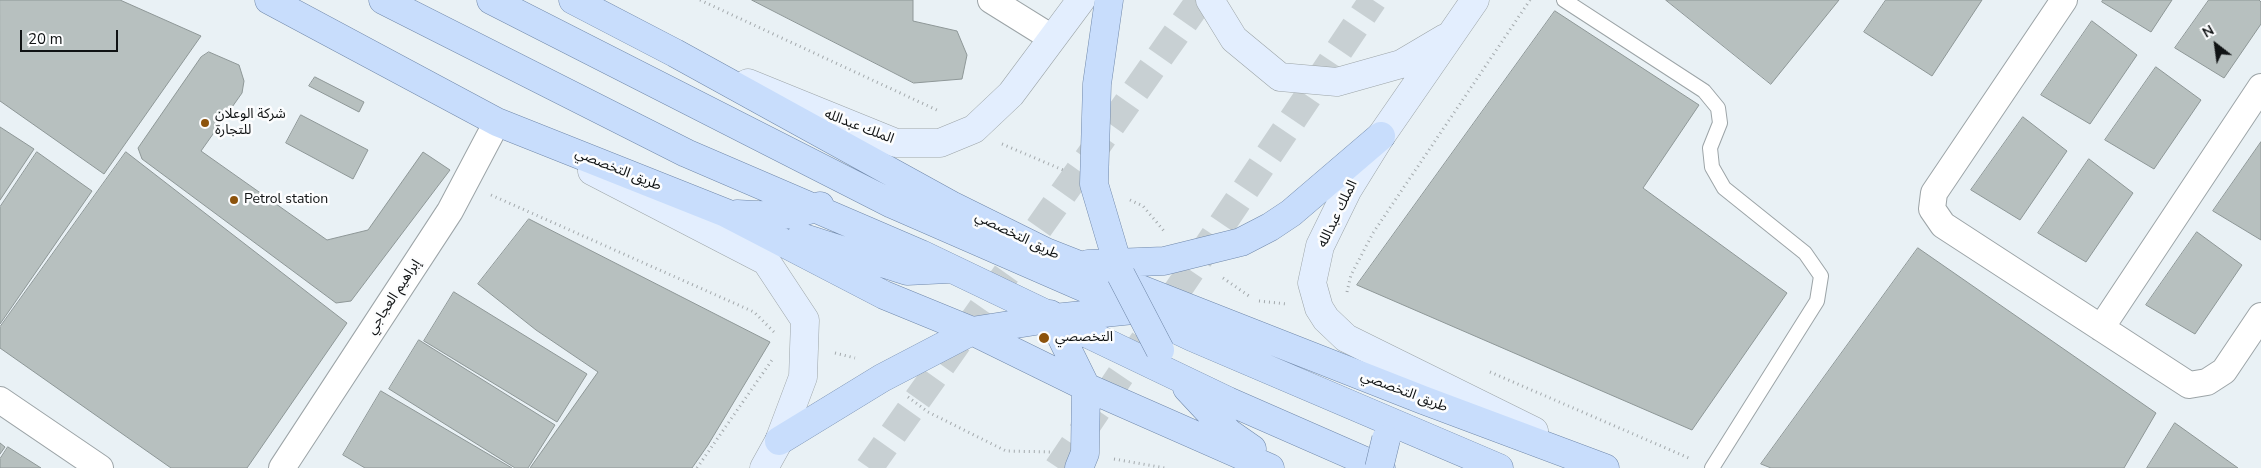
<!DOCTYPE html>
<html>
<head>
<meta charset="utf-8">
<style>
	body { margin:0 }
	#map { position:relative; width:2261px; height:468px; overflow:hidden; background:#e9f1f5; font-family:"Nunito Sans",sans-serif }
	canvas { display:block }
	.north { position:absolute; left:2191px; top:20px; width:50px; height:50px; -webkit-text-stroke:4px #fcfdfe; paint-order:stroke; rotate:330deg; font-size:14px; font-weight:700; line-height:20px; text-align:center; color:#101314 }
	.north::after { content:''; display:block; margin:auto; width:18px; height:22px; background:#101314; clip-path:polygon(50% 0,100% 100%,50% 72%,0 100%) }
	.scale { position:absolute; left:20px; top:30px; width:98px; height:22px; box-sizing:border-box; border:2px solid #101314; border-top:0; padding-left:6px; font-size:15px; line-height:18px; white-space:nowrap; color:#101314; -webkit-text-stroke:4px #fcfdfe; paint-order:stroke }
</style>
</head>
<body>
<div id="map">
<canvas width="2261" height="468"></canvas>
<div class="north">N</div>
<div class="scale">20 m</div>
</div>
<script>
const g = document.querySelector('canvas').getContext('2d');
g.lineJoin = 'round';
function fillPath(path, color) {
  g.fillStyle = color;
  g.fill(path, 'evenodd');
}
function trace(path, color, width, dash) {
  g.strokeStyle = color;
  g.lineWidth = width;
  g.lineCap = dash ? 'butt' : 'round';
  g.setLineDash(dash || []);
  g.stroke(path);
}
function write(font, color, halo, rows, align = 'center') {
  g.font = font + ' "Nunito Sans","Noto Sans Arabic",sans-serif';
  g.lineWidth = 5;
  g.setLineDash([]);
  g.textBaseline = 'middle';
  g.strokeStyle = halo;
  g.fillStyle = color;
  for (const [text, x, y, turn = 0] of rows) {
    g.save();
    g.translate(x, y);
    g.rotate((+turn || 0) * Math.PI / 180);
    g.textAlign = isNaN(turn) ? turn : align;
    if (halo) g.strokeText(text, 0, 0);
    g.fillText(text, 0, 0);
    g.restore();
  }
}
const building = new Path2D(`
	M0,0H120L201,36L104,174L0,101Z
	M752,0H913V21L957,31L967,55L962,79L914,83Z
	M1666,0H1839L1771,84Z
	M1886,0H1982L1932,76L1864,32Z
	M2103,0H2172L2151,32L2102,2Z
	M2209,0H2259L2261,2V24L2224,78L2175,48Z
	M1555,11L1699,105L1643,188L1787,293L1692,430L1357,285Z
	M2092,21L2137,55L2090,124L2041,95Z
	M209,52L239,65L244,81L242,93L201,151L327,240L368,230L423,152L450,170L351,301L336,303L142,159L138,148L201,57Z
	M2156,67L2201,100L2154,169L2105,140Z
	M315,77L364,102L359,112L309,86Z
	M301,115L368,150L353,179L286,143Z
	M2023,117L2067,151L2020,220L1971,190Z
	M0,127L34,149L0,200Z
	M2261,142V240L2213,211Z
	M37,152L92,191L0,324V207Z
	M126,152L347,323L247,468H171L0,348V327Z
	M2089,159L2133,193L2086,262L2038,233Z
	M529,219L770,342L708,445L692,468H530L598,372L536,330L478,284Z
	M2197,232L2242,265L2195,334L2146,305Z
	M1918,248L2156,413L2124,468H1771L1761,464Z
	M454,292L587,374L557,422L424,341Z
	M419,340L555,425L528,468H515L389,389Z
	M381,391L512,468H365L343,455Z
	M2175,423L2238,468H2147Z
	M0,443L5,447L0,454Z
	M8,447L41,468H0V459Z`);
const trunkTunnel = new Path2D(`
	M869,468L1200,0
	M1058,468L1373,0`);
const path = new Path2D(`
	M700,0L939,111
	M1002,144L1063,170
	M491,195L754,312L774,332
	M1130,200L1143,206L1164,231
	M1223,278L1249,296
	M1347,292L1351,275L1373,233L1530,0
	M1259,301L1287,304
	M835,353L855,358
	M1490,372L1691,459
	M908,397L928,412L1006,451L1053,452
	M1114,459L1165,468
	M697,468L772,360`);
const service = new Path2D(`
	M1564,0L1704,91L1718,108L1720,123L1710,148L1712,167L1724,188L1805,253L1821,276L1817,301L1712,468`);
const minor = new Path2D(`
	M991,0L1052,38
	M2064,0L1934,193L1932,209L1943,225L2189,385L2207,382L2224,371L2261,316
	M2101,328L2261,87
	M0,400L100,468
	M282,468L450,211L497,122`);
const secondary = new Path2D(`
	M1210,0L1234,39L1280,77L1337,82L1401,64L1445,38
	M1475,0L1381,136L1347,191L1320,246L1312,283L1319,308L1326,319L1346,338L1534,431
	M748,83L896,143H940L974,129L1011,94L1081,0
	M592,171L766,261L805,320L803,377L779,441L764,468`);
const primary = new Path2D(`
	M269,0L497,122L726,213L884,295L972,331L1086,387L1270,468
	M383,0L686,153L921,254L1228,401L1381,468
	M491,0L892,204L1135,310L1192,337L1499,468
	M573,0L675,53L951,205L1046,252L1423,400L1605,468
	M1109,0L1097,84L1094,184L1121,275
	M737,214C769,216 791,218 820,206
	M801,237L907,271L948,269
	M1088,264L1164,261L1241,242L1270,227L1291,213L1381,136
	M1050,314L1086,387L1085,453L1079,468
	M1187,388L1229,433L1252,449
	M779,441L882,378L972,331L1054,318L1133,310`);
const primaryBridge = new Path2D(`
	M1121,275L1160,350
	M1379,468L1386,439`);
const markers = [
	[205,123,5,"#8c530c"],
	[234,200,5,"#8c530c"],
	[1044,338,6,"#8c530c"]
];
const poiNames = [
	["شركة الوعلان",215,115],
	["للتجارة",215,131],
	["Petrol station",244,200],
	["التخصصي",1055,338]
];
const streetNames = [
	["الملك عبدالله",859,127,21],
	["طريق التخصصي",618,170,22],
	["الملك عبدالله",1338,214,-64],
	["طريق التخصصي",1017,236,26],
	["إبراهيم العجاجي",394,297,-57],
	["طريق التخصصي",1404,392,21]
];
fillPath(building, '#b7c0bf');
trace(building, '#8e9797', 1);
trace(trunkTunnel, '#c8d0d3', 28, [28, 14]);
trace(service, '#9ca4a7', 16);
trace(minor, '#9ca4a7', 28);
trace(secondary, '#9ca4a7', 29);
trace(primary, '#7088aa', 29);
trace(path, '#a3a9ac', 3, [1, 4]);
trace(service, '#fff', 14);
trace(minor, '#fff', 26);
trace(secondary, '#e3eefe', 28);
trace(primary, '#c8ddfc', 28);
trace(primaryBridge, '#7088aa', 29, []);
trace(primaryBridge, '#c8ddfc', 28);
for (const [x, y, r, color] of markers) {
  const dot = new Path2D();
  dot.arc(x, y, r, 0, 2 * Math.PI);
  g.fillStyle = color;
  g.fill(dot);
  trace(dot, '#fcfdfe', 2);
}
write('14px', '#101314', '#fcfdfe', poiNames, 'left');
write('14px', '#101314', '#fcfdfe', streetNames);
</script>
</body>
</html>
